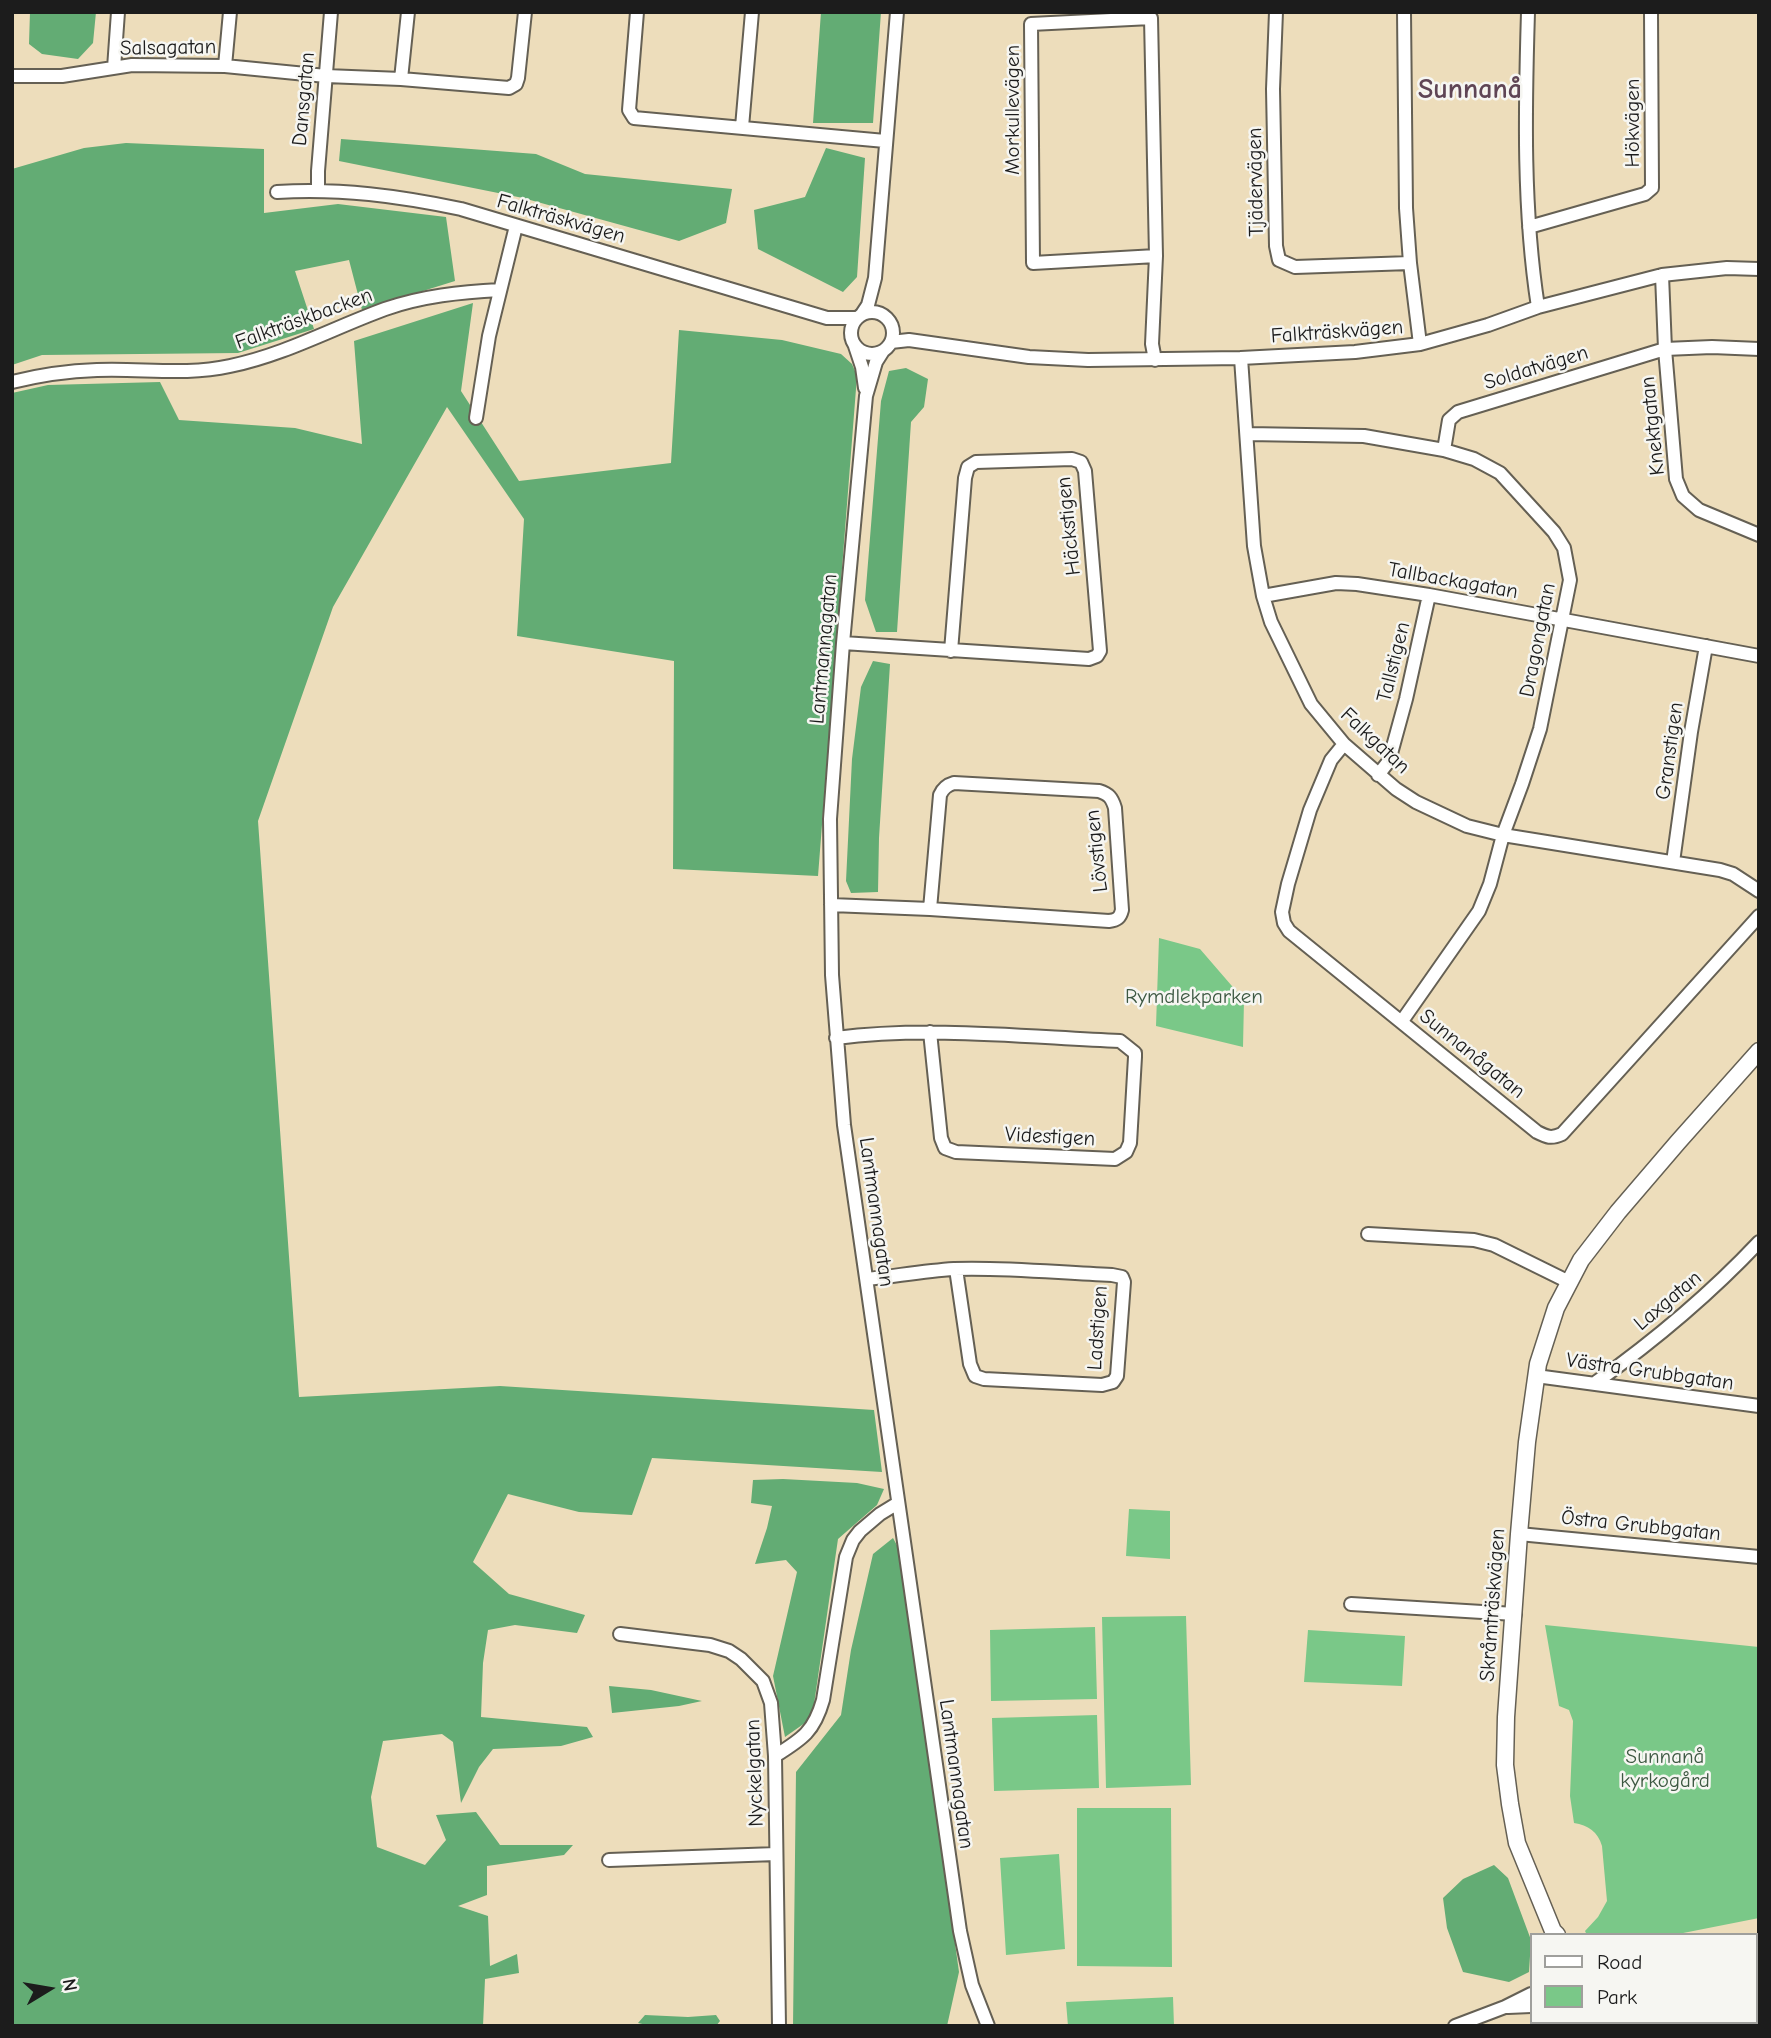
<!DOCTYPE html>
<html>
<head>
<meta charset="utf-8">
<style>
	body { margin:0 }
	#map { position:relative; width:1771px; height:2038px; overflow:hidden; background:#edddbb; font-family:"Comic Neue",sans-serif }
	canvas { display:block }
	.frame { position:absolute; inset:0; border:14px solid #1c1c1c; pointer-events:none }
	.legend { position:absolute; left:1530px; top:1933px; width:228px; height:91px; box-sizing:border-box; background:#f6f6f2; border:2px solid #9f9f9c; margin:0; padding:9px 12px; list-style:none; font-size:21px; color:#1c1c1c }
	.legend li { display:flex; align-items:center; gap:14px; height:35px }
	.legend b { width:35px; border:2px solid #9f9f9c }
	.north { position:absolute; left:14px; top:1954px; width:70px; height:70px; -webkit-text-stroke:5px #f6f6f2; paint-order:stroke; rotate:79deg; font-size:19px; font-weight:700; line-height:28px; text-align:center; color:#1c1c1c }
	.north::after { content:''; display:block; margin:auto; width:24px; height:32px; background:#1c1c1c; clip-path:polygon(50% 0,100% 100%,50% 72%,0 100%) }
</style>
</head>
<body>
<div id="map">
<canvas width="1771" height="2038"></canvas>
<div class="frame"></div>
<ul class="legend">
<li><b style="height:9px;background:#fff"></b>Road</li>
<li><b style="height:19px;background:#7ac888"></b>Park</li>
</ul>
<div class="north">N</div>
</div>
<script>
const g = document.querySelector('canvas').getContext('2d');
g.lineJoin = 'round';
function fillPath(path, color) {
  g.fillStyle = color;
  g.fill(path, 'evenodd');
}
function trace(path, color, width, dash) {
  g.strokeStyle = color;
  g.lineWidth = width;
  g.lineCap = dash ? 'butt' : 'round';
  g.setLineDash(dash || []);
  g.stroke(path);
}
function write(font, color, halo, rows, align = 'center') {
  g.font = font + ' "Comic Neue",sans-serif';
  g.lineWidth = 5;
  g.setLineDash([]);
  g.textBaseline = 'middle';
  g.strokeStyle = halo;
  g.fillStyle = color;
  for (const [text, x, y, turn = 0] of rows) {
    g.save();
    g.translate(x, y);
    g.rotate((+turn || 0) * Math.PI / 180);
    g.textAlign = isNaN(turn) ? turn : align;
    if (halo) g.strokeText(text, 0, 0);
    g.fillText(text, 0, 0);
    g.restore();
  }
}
const green = new Path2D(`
	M1159,938L1200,949L1244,1000L1243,1047L1156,1026Z
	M1129,1509L1170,1511V1559L1126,1556Z
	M1186,1616L1191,1785L1106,1788L1102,1617Z
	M1545,1625L1759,1647V1918L1673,1935H1587L1585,1931L1598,1917L1607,1901L1602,1846C1598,1832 1588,1825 1574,1823L1570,1796L1573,1721L1569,1710L1559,1706Z
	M1095,1627L1097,1699L991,1701L990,1630Z
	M1308,1630L1405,1636L1402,1686L1304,1682Z
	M1097,1715L1099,1788L994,1791L992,1718Z
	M1077,1808H1171L1172,1967L1077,1966Z
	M1059,1854L1065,1949L1006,1955L1000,1858Z
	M1173,1997L1174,2026H1068L1066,2002Z`);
const forest = new Path2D(`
	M30,12H96L93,43L78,59L42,54L29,44Z
	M821,12H881L873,123H813Z
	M341,139L536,154L585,174L732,189L726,223L679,241L523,198L339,161Z
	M126,143L264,149V213L338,204L446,217L455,281L362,310L349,260L295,271L314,329L238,353L42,355L12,365V169L84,148Z
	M826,148L865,158L857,277L843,292L758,249L754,210L805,197Z
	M473,303L461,391L519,481L671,463L679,330L782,340L841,354L852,364L857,376L818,876L673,869L674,661L517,636L524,519L447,407L333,607L258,821L299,1397L500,1386L874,1410L882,1472L652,1458L632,1515L579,1512L508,1494L473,1562L509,1594L585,1615L577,1633L515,1625L488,1630L483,1663L481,1717L587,1727L593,1737L561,1746L493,1749L479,1767L461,1803L453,1742L442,1734L383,1741L371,1797L377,1847L425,1865L446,1840L436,1815L476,1812L500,1845H573L564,1855L487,1866V1895L458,1906L488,1916L490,1966L517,1954L519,1973L485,1979L483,2026H12V393L48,385L160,382L179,420L295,428L362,444L354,341Z
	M906,368L928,379L924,407L911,422L897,632H876L865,600L881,401L889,371Z
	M873,661L890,664L879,838L878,892L851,893L846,881L852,759L861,687Z
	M783,1479L857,1483L884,1489L877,1505L838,1539L812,1718L785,1737L773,1676L797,1572L786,1560L755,1564L767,1528L772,1506L751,1503L753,1480Z
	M893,1538L900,1551L959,1972L947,2026H793L796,1772L841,1715L851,1650L873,1554Z
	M609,1686L651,1690L702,1701L679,1706L612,1713Z
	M1494,1865L1508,1878L1531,1940L1529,1972L1509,1982L1463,1972L1447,1928L1443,1898L1463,1879Z
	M645,2015L688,2017L716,2015L720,2021L716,2026H651L638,2023Z`);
const minor = new Path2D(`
	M637,12L629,110L634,118L885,141
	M1276,12L1273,89L1276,246L1279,260L1295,267L1410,263
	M1404,12L1406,208L1410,263L1420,344
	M1528,12C1525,110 1523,210 1538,307
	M225,66L230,12
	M114,68L118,12
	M12,76H62L132,65L225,66L326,76L401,79L509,88L516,84L518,78L525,12
	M401,79L408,12
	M742,127L752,12
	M318,189V171L331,12
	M277,192C340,188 399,196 461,209L827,318H857
	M1529,227L1645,194L1652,188L1651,12
	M1662,275L1665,349L1676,479L1683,496L1699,510L1759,535
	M851 333a21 21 0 1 1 42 0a21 21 0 1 1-42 0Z
	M862,314L868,305L875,278L897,12
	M891,342L909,340L1029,357L1088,360L1241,358L1355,352L1420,344L1488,325L1538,307L1662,275L1727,268L1759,269
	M855,346L862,367L865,388
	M883,351L876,362L866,396L843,643L830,819L832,975L844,1125L960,1931L972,1985L988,2026
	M1241,358L1254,546L1263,596L1271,622L1311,704L1344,744L1396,789L1416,802L1467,826L1503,835L1720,870L1733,874L1759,891
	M1155,360L1152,344L1156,256L1151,18L1031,24L1033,263L1156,256
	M12,382C40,375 68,371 97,370C142,368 185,376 230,366C284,355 333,328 385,309C422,296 461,292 500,290
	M476,418L489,336L516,226
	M1248,434L1364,436L1444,450L1474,459L1500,473L1554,532L1564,548L1570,580L1540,729L1522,784L1503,835L1490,884L1479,911L1402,1021
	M1444,450L1449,420L1458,412L1665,349L1712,347L1759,349
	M1263,596L1336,583L1357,584L1429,595L1759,656
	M843,643L1089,659L1097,656L1100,651L1085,471L1081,462L1072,459L976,462L968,467L965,478L951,651
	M1344,744L1331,760L1310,810L1288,884L1282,912L1284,923L1289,931L1537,1132C1547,1137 1551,1139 1562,1134L1759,916
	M1378,775L1389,761L1406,699L1429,595
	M1673,862L1691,732L1706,646
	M831,905L930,909L1109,921C1117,920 1120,918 1122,910L1115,808C1112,798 1109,794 1099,791L954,783C947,785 943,788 940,795L930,909
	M836,1038C930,1026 1026,1037 1120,1041L1135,1053V1057L1130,1143L1126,1152L1115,1159L956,1152L945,1148L941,1138L930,1032
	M1368,1234L1474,1240L1494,1245L1569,1282
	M867,1279C896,1276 924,1271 954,1269C1006,1267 1059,1273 1112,1275L1122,1277L1124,1282L1117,1376L1113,1382L1102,1385L984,1379L975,1376L970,1364L956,1269
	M1536,1376L1759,1406
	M1595,1383C1654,1341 1709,1295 1759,1242
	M1519,1534L1759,1557
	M1351,1604L1515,1614
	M620,1634L710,1645L729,1651L741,1659L763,1681L771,1703L775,1756L779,2026
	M775,1756C802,1739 814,1732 823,1700L846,1557L853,1540L860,1531L880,1514L898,1503
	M609,1860L776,1854
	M1508,2007L1531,2006
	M1455,2026L1505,2007L1531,1994`);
const major = new Path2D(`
	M1557,1935L1553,1931L1517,1843L1510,1804L1505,1765L1506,1717L1519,1534L1527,1442L1538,1364L1556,1308L1581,1260L1618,1212L1678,1142L1759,1051
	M1579,2022L1581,2026
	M1601,2022L1602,2026`);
const streetNames = [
	["Salsagatan",168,48,-1],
	["Dansgatan",304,99,-85],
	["Morkullevägen",1013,110,-90],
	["Hökvägen",1633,123,-90],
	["Tjädervägen",1256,182,-91],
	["Falkträskvägen",561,219,16],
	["Falkträskbacken",304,319,-20],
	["Falkträskvägen",1337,332,-4],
	["Soldatvägen",1536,368,-17],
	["Knektgatan",1653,426,-96],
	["Häckstigen",1069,526,-96],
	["Tallbackagatan",1453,581,10],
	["Dragongatan",1538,640,-79],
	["Lantmannagatan",824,649,-85],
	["Tallstigen",1394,662,-76],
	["Falkgatan",1375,741,43],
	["Granstigen",1670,751,-82],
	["Lövstigen",1097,851,-96],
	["Sunnanågatan",1472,1054,39],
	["Videstigen",1050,1137,3],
	["Lantmannagatan",876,1212,82],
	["Laxgatan",1668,1301,-40],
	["Ladstigen",1098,1328,-86],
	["Västra Grubbgatan",1650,1372,8],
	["Östra Grubbgatan",1641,1526,6],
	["Skråmträskvägen",1493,1605,-86],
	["Nyckelgatan",755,1773,-92],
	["Lantmannagatan",956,1774,82]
];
const parkNames = [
	["Rymdlekparken",1194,997],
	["Sunnanå",1665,1757],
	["kyrkogård",1665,1781]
];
const districtNames = [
	["Sunnanå",1470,90]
];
fillPath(green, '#7ac888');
fillPath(forest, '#63ac74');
trace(minor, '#656054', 16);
trace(major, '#656054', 19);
trace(minor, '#fff', 12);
trace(major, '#fff', 16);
write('21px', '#1c1c1c', '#f6f6f2', streetNames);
write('21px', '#3d5842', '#f6f6f2', parkNames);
write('bold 28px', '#5f4555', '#f6f6f2', districtNames);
</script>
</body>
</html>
